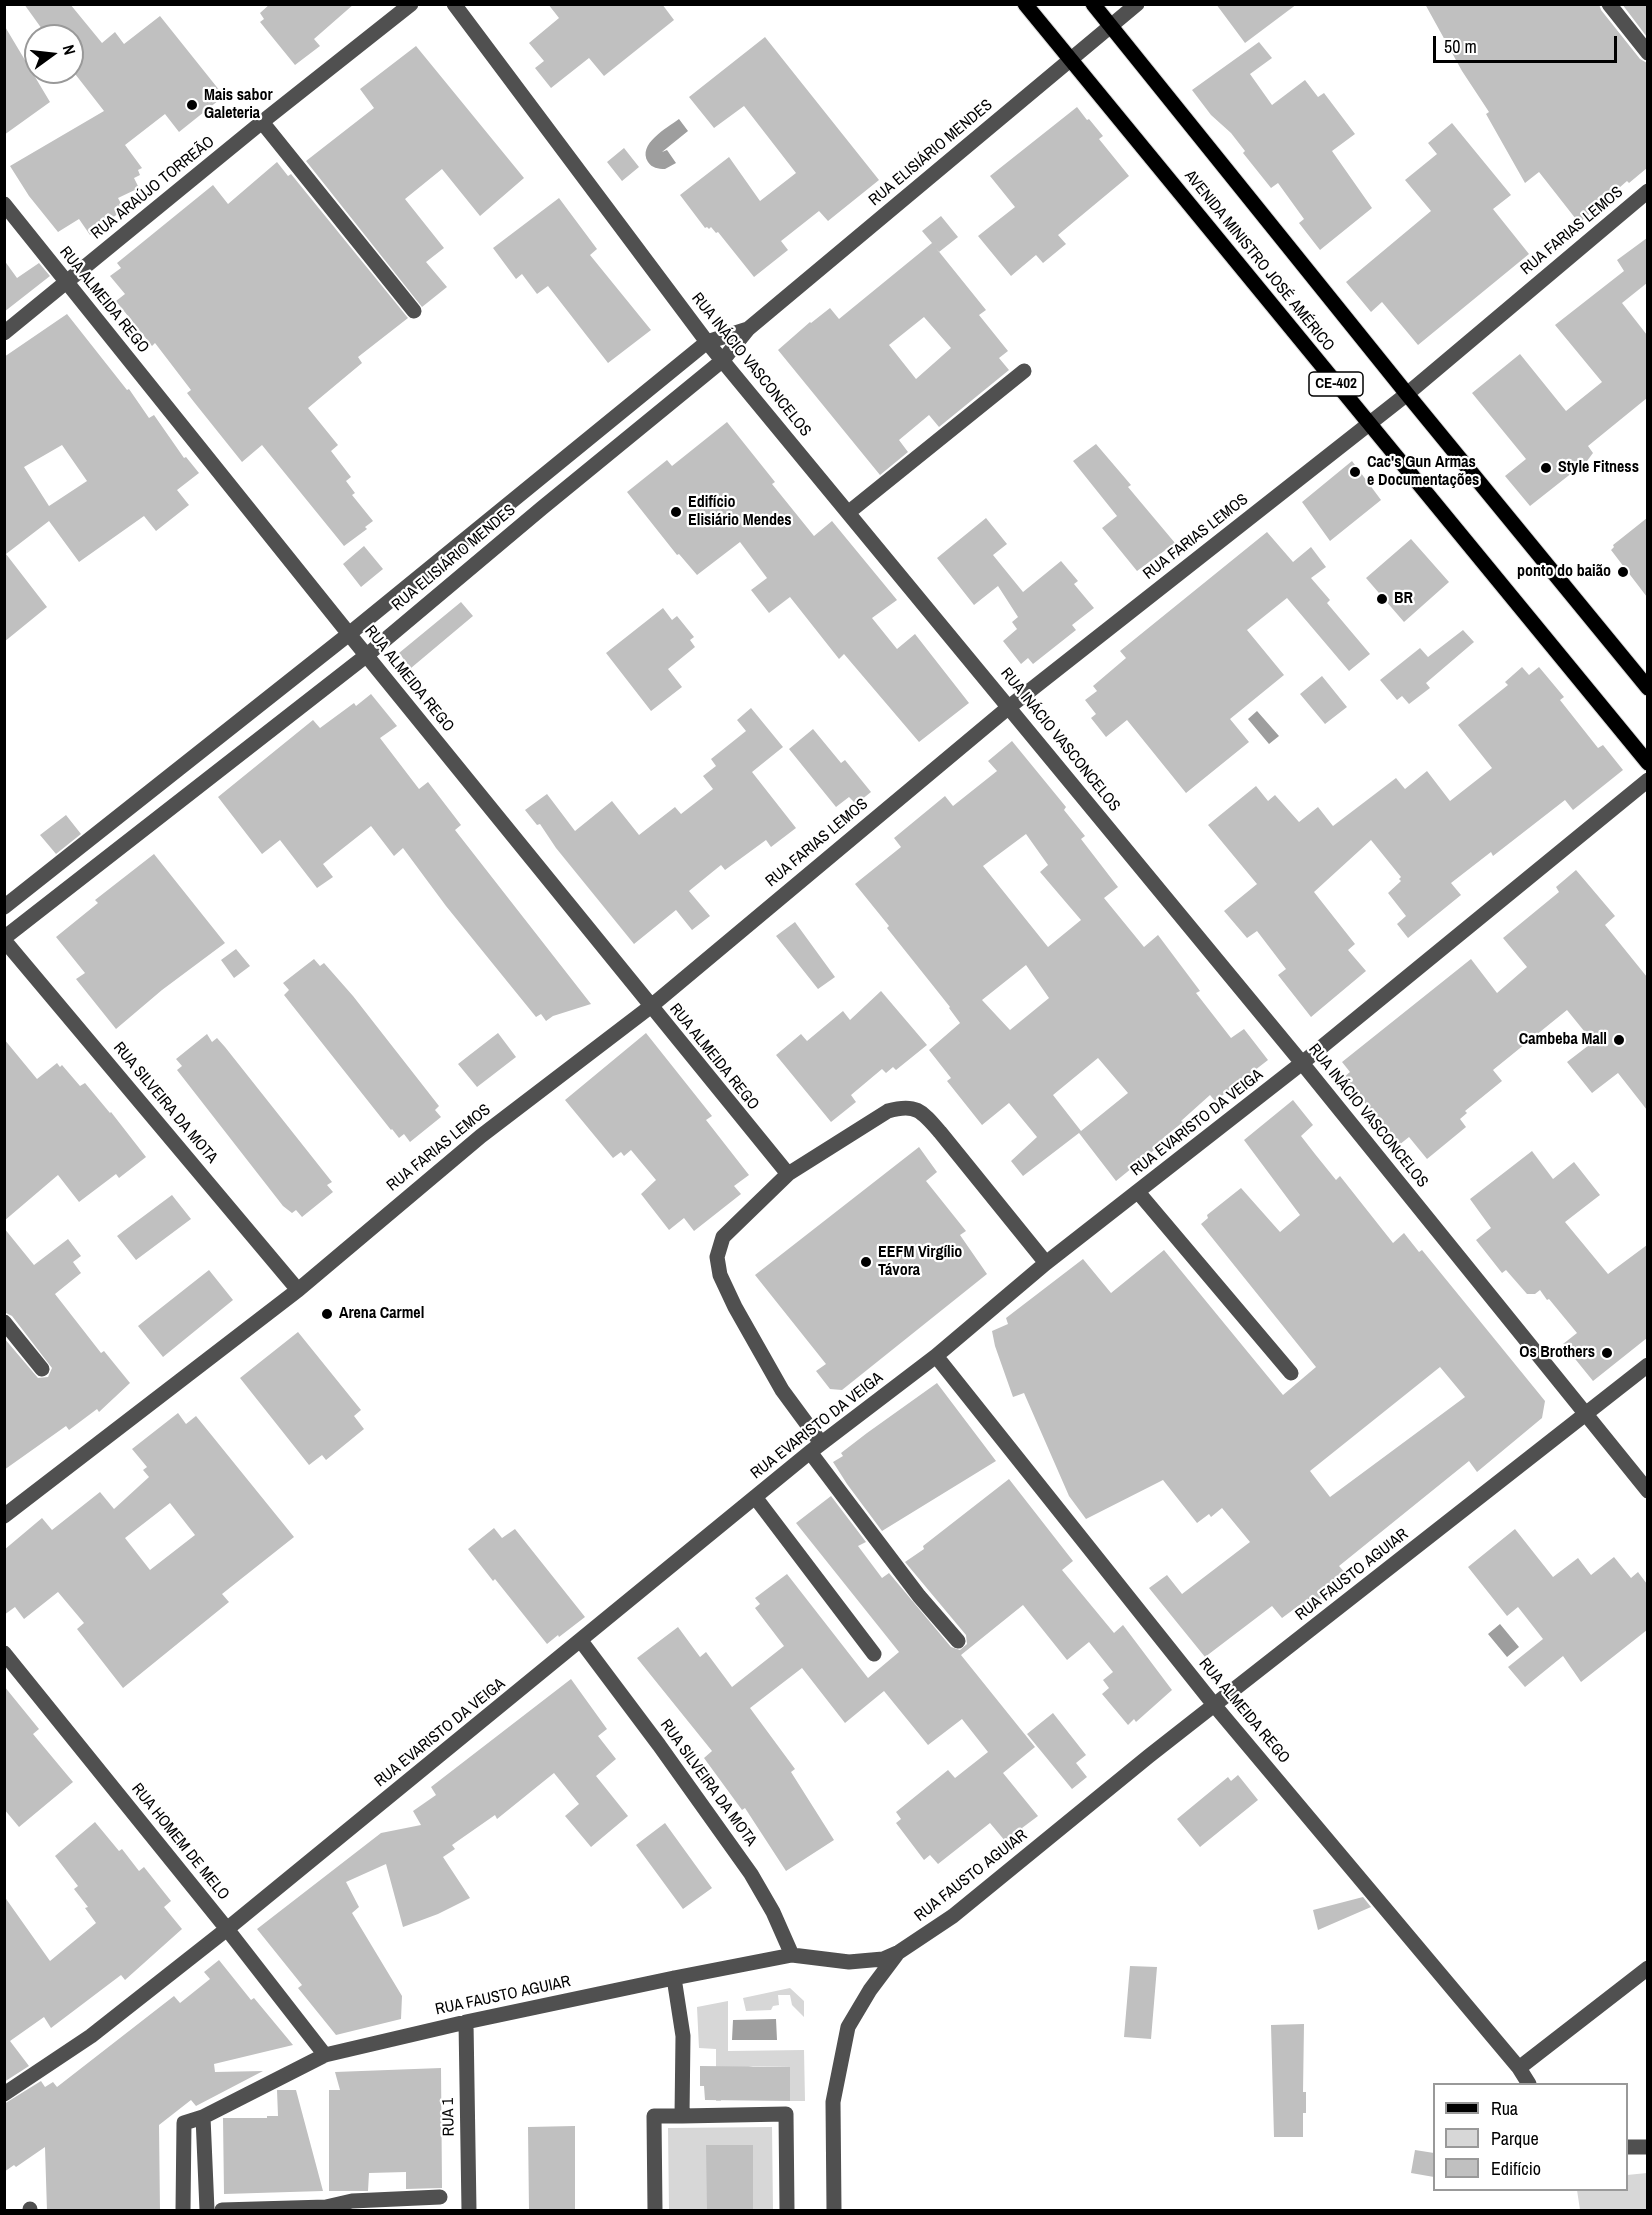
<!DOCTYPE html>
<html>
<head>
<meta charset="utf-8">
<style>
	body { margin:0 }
	#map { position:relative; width:1652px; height:2215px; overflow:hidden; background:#fff; font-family:"Archivo Narrow",sans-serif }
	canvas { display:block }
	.frame { position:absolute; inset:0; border:6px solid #000; pointer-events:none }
	.legend { position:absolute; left:1433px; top:2083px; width:195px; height:108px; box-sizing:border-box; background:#fff; border:2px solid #999; margin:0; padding:8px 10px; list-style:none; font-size:18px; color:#000 }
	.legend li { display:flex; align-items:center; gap:12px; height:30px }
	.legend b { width:30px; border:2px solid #999 }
	.north { position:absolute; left:24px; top:24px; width:60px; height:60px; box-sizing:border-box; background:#fff; border:2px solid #999; border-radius:50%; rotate:75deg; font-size:16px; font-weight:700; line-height:24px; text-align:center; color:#000 }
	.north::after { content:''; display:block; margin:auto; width:21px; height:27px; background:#000; clip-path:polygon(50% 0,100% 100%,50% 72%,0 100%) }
	.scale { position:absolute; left:1433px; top:36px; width:184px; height:27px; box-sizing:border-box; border:3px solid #000; border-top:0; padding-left:8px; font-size:18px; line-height:21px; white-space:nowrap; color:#000; -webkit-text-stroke:4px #fff; paint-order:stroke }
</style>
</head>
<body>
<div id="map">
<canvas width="1652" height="2215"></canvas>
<div class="frame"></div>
<ul class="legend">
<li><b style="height:8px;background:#000"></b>Rua</li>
<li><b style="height:16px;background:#d7d7d7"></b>Parque</li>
<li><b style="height:16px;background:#c0c0c0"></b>Edifício</li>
</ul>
<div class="north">N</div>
<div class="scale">50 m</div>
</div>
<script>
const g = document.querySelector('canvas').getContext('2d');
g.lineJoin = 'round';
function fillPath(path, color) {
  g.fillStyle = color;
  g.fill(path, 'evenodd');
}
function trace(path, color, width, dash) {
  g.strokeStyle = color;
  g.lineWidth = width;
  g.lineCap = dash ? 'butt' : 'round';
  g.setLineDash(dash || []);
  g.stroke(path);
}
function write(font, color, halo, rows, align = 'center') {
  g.font = font + ' "Archivo Narrow",sans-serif';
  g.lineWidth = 4.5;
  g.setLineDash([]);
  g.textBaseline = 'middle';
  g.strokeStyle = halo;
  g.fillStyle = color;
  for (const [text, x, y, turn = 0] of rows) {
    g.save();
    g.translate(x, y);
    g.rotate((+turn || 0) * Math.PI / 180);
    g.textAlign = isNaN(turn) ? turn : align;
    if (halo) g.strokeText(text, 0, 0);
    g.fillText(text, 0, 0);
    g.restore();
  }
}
const green = new Path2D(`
	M790,1988L804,2001V2017L792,2005L790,1995H778L779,2005L773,2006L771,2010L746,2011L743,1998Z
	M728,2001V2051L804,2050L805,2101H790V2067L753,2066L721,2073V2101H716V2049L699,2048L697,2007Z
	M772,2127L773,2210H669L668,2128Z
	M1647,2173V2210H1580L1577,2190H1626L1627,2175Z`);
const water = new Path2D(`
	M679,119L688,131L662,152L667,150L676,163L665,169C658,169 652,168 648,162C637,144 667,128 679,119Z
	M1257,711L1279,736L1269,744L1248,719Z
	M1500,1624L1519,1647L1507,1657L1488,1634Z
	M776,2019L777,2040H732L733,2020Z`);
const building = new Path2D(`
	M24,4H70L102,43L115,32L124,44L160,16L224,96L179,132L165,114L125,145L142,168L138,170L140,175L134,178L139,188L118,198L124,209L90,235L79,219L58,232L29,196L10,166L104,111L72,70V36H47Z
	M270,4H354L314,39L320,46L295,65L260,22L264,19L260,13Z
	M548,4H662L674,20L604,76L589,58L551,88L535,68L544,61L529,43L559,18Z
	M1216,4H1297L1245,43Z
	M1425,4H1599L1601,10L1640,59L1647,63V168L1629,183L1627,181L1579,223L1539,172L1525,183L1486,114L1489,112L1462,71Z
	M1622,4H1647V37Z
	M4,25L50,102L4,135Z
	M765,37L879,180L828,221L819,211L781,241L788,250L754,277L718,232L716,233L711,227L709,229L707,227L705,228L680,195L729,157L760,201L796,173L744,106L714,128L689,97Z
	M1259,42L1272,58L1250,74L1272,105L1305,80L1318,97L1324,93L1355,134L1332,151L1372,208L1320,250L1299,223L1304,219L1278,183L1271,188L1243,153L1245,151L1231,133L1211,115L1192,90Z
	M416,46L524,178L480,216L442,169L405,199L444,248L426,262L447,287L422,307L306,161L374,108L360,89Z
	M1077,107L1087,120L1089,119L1103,136L1099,139L1129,176L1058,235L1066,244L1043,263L1036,255L1011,276L978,236L1015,207L990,176Z
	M1452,123L1511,195L1493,209L1529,254L1418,345L1382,302L1371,312L1346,282L1431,211L1405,180L1437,154L1428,143Z
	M624,148L639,167L622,181L607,162Z
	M277,162L288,176L291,174L408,318L358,357L362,363L308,408L338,445L331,451L351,477L346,481L355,493L352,495L373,521L365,527L367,529L344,546L262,445L242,462L194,402L187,393L191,390L155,343L152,346L116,301L125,294L110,276L121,268L117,263L213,185L228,204Z
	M559,198L597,249L590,255L651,330L608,363L548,286L537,294L522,274L516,279L493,248Z
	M941,216L958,237L939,252L936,248L986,310L979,315L1008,351L999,358L1009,370L939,427L929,415L899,440L908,452L880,475L778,350L810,322L811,323L830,308L839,319L932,243L922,231ZM924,317L951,348L916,379L889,345Z
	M1647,238V283L1622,303L1647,335V398L1588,446L1593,453L1587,461L1530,506L1505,476L1526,459L1472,393L1520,354L1566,411L1602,382L1555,325L1624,271L1617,260Z
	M4,260L17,278L39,263L50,276L4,312Z
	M67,314L127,390L129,389L149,418L154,415L184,458L186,457L199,473L177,490L189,505L156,531L144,516L79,562L49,521L6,554L47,607L4,642V357ZM62,445L87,481L49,506L24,467Z
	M727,422L775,482L772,484L814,536L832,521L897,600L872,618L897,649L915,634L969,703L919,742L844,654L839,659L790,597L769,613L751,590L767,578L740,542L697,575L679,554L677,555L627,492L667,460L672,466Z
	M1096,444L1131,485L1128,487L1175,543L1137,571L1102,528L1117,516L1073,461Z
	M1352,461L1381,500L1330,541L1302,502Z
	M986,518L1007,544L993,555L1023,592L1061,561L1078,581L1074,584L1094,608L1072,625L1076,630L1033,664L1028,658L1021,664L1003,641L1017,629L1012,622L1018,617L998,586L974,605L937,558Z
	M1647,518V597L1611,550L1614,547L1613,545Z
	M1267,532L1293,562L1311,547L1326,567L1311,578L1330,600L1327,603L1370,654L1349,671L1287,598L1247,630L1284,675L1230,719L1249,742L1186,793L1127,720L1106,737L1091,718L1096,714L1085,700L1097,691L1093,686L1126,658L1120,651Z
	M1411,539L1449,582L1404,622L1366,578Z
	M364,546L383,569L361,587L343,564Z
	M461,602L473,616L411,668L399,653Z
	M663,608L672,620L677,616L694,637L690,640L695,647L668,669L682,687L651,711L606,653Z
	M1463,630L1474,642L1426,683L1430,688L1409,704L1402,696L1397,700L1380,680L1420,648L1428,657Z
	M1522,667L1529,675L1539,667L1564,697L1560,700L1598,748L1603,745L1623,770L1573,810L1565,800L1493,856L1491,852L1451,883L1461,895L1408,938L1397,924L1406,916L1388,893L1401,881L1399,879L1401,877L1371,840L1314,892L1355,944L1348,950L1366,971L1311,1017L1278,975L1286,969L1257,931L1247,938L1224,911L1257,884L1208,825L1256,786L1268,801L1275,795L1299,822L1318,807L1333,826L1396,778L1405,789L1427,771L1450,801L1492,768L1458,725L1508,685L1505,682Z
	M1322,676L1347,707L1325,724L1300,694Z
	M371,694L397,726L380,738L419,789L428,782L461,825L455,830L591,1004L553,1016L546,1021L541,1014L536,1017L446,906L403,848L394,856L371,826L323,864L333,877L317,888L280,840L262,854L218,797L313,720L320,728L354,703L356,706Z
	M751,708L783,747L752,772L796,828L771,847L766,840L725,870L721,865L689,891L710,916L692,930L676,910L634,944L556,848L540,824L537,825L525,810L547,794L575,831L612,801L639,835L675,807L681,814L713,789L703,776L716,766L711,759L746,731L737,720Z
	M813,729L841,763L845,760L871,792L856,804L849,797L836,807L789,749Z
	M1012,741L1066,807L1064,810L1085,836L1081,839L1118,887L1104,898L1144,947L1158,935L1200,991L1196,993L1231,1038L1244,1029L1268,1060L1215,1101L1210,1095L1181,1121L1183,1122L1162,1139L1164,1142L1116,1181L1079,1133L1023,1176L1011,1161L1037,1137L1009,1103L982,1125L947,1081L951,1078L929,1050L960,1023L949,1008L950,1007L887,928L889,926L855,884L901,847L894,838L945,796L953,806L997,771L988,761ZM1026,834L1048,865L1040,872L1081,920L1048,947L983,866ZM1026,965L1049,998L1010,1030L982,1000ZM1098,1058L1128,1093L1081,1131L1053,1095Z
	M66,815L81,834L56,854L40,835Z
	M154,854L225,943L162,990L116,1029L76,979L85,973L56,937L98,903L95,900Z
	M1576,870L1615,916L1605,925L1647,977V1110L1618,1073L1592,1093L1567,1062L1593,1042L1567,1010L1493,1070L1502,1081L1465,1111L1467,1113L1460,1119L1466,1127L1427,1159L1409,1137L1399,1145L1344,1077L1350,1072L1342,1062L1471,959L1497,993L1527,967L1503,938L1559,892L1556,887Z
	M795,922L835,977L818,989L776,936Z
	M236,949L250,966L234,978L221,960Z
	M314,959L320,966L324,963L353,996L439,1106L435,1110L441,1117L410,1142L404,1134L399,1138L392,1129L391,1130L284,995L289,990L283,983Z
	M881,991L927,1045L896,1070L893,1067L886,1073L882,1069L851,1095L856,1102L831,1122L776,1055L801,1034L807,1041L843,1011L850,1020Z
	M498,1033L516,1057L477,1087L458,1064Z
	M646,1033L712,1116L706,1120L749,1175L734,1186L741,1194L694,1231L684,1218L669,1230L641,1194L656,1180L631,1150L624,1156L621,1152L613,1158L565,1100Z
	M207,1034L212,1042L217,1038L225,1047L332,1182L327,1185L333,1192L302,1217L296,1210L292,1213L283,1206L177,1070L182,1066L176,1059Z
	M4,1039L37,1079L57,1063L60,1067L62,1065L80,1086L85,1083L110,1113L111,1112L146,1157L119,1178L116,1174L79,1202L58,1175L4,1221Z
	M1293,1100L1313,1125L1301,1136L1315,1154L1336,1180L1340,1176L1393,1243L1404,1233L1419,1252L1422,1250L1545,1401L1542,1418L1477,1472L1469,1461L1339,1566L1348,1576L1306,1610L1301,1604L1282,1618L1272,1606L1205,1657L1149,1588L1167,1575L1182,1594L1250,1542L1222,1508L1211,1517L1209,1514L1197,1523L1163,1480L1086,1519L1069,1496L1024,1393L1013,1397L995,1346L992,1331L1008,1324L1006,1318L1083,1259L1111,1293L1164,1250L1283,1395L1316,1367L1201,1224L1208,1218L1207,1215L1241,1188L1280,1232L1300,1215L1244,1140ZM1440,1367L1465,1397L1330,1497L1310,1471Z
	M919,1147L937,1172L926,1181L966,1231L960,1235L987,1274L842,1390L830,1389L816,1371L826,1364L755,1275Z
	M1532,1151L1553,1179L1574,1162L1600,1195L1565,1222L1608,1274L1647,1245V1338L1593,1381L1563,1344L1577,1333L1549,1299L1547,1300L1540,1290L1535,1294H1527L1506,1270L1502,1273L1476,1240L1491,1228L1470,1199Z
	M172,1195L191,1219L136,1260L117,1236Z
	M4,1228L34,1265L68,1239L81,1256L73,1262L81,1273L55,1294L101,1353L104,1351L130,1383L99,1412L97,1409L69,1430L66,1426L4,1470V1338L38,1378L48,1377L52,1368L12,1316L4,1312Z
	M209,1270L233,1300L163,1357L138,1326Z
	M298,1332L361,1410L354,1416L364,1429L326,1460L322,1455L309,1465L240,1378Z
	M937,1383L996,1461L882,1531L847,1484L833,1462L843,1456L841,1453L867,1433Z
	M178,1413L186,1424L196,1416L294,1537L222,1594L229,1602L123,1688L77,1629L84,1623L58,1592L24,1619L15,1607L4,1615V1550L42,1518L52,1530L100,1492L114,1509L149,1477L143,1470L147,1467L132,1449ZM170,1503L195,1535L150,1570L125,1538Z
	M1009,1479L1073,1561L1062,1570L1114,1633L1123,1625L1172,1690L1136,1722L1134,1719L1128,1725L1102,1694L1109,1688L1103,1680L1113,1672L1089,1642L1067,1660L1023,1605L961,1655L1035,1747L1003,1773L1038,1816L1022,1828L1027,1835L1011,1848L990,1823L938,1864L930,1855L924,1860L896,1823L901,1819L896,1812L948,1770L955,1778L988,1752L962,1719L928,1745L884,1691L845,1723L802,1668L750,1708L795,1769L791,1772L834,1840L786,1871L745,1808L742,1810L704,1758L712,1751L637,1658L678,1627L700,1657L706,1652L732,1687L784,1646L755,1608L760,1604L755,1598L787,1574L868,1678L899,1652L796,1523L831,1496L866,1542L858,1546L882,1578L889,1573L951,1647L960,1650L967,1644L966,1635L905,1562L924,1549L923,1546Z
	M494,1528L502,1538L515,1529L585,1617L559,1637L558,1635L547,1644L495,1579L493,1581L468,1549Z
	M1515,1529L1553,1577L1578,1558L1591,1575L1614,1557L1631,1578L1638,1572L1647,1584V1630L1581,1682L1563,1656L1525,1687L1508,1667L1543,1639L1518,1607L1507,1616L1468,1567Z
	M571,1679L607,1729L598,1736L616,1759L596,1776L628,1816L591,1847L565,1816L579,1804L554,1773L497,1819L495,1815L452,1845L455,1849L443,1857L470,1898L438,1914L403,1927L386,1864L346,1882L359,1907L352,1913L402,1996L401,2019L336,2035L298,1988L302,1985L257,1929L381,1833L421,1825L413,1811L436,1795L431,1787Z
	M4,1686L39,1729L33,1734L73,1782L19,1827L4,1809Z
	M1053,1713L1086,1755L1076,1763L1087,1777L1072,1789L1027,1734Z
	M1238,1775L1258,1800L1200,1847L1177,1819L1228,1777L1231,1781Z
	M95,1822L119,1851L122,1849L139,1871L144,1867L171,1901L164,1907L182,1929L125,1980L121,1975L51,2028L44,2017L10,2041L29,2066L4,2082V1896L50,1961L96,1923L85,1908L88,1907L74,1889L78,1886L55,1856Z
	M665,1823L712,1888L683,1909L636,1845Z
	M1363,1897L1371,1907L1318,1930L1313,1910Z
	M219,1960L251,2000L254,1998L293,2045L214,2064L215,2072L263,2071L196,2106L191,2100L159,2125L160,2211H47L45,2147L16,2167L14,2165L4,2172V2104L41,2081L45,2087L53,2082L57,2087L174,1996L180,2003L210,1979L204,1972Z
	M1130,1966L1157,1967L1151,2039L1124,2037Z
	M1304,2024L1303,2092H1306V2113H1303V2137H1274L1271,2025Z
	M700,2066L790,2067V2101L705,2100L704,2086H700Z
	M441,2068L442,2188L406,2189V2172L369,2173L368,2191H329V2090H340L335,2072Z
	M277,2090H296L323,2191L224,2194L223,2118H267V2116H278Z
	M575,2126V2211H529L528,2127Z
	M706,2145H753V2211H707Z
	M1415,2150L1434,2153V2177L1411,2173Z`);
const minor = new Path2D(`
	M454,4L707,342L1302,1063L1648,1491
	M1609,4L1648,53
	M262,122L414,311
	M4,204L349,634L788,1174
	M4,333L262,122L411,4
	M849,512L1024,371
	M4,907L349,634L707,342L748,329
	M4,938L367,655L542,508L723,360L748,329L1137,4
	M4,940L298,1290
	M1138,1192L1291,1373
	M4,1322L42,1369
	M936,1356L1215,1706L1519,2068L1529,2084
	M821,1443L782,1390L735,1307L720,1275L717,1257L723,1237L788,1174L888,1111C916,1103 922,1111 940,1132L1046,1263
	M810,1452L919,1596L958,1641
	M755,1497L874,1654
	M4,1516L298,1290L481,1136L650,1007L1009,707L1407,394L1648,191
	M581,1641L659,1745L751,1874L773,1912L792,1955
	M4,1653L227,1929L325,2055
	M674,1978L683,2036L682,2116L786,2114L787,2210
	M466,2022L469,2210
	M1519,2068L1648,1968
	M4,2094L91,2036L227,1929L810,1452L936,1356L1046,1263L1302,1063L1648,780
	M203,2117L207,2210
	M1626,2147H1648
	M30,2209V2210
	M183,2210L184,2123L203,2117L325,2055L466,2022L674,1978L792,1955L849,1962L883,1959L899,1952L953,1916L1149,1756L1648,1365
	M222,2210L326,2207L352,2201L440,2197
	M655,2210L654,2116H682
	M834,2210L833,2102L848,2027L870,1990L897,1954`);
const major = new Path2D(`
	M1025,4L1648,763
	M1093,4L1407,394L1648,688`);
const markers = [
	[192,105,6,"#000"],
	[1546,468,6,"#000"],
	[1355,472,6,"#000"],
	[676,512,6,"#000"],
	[1623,572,6,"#000"],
	[1382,599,6,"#000"],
	[1619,1040,6,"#000"],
	[866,1262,6,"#000"],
	[327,1314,6,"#000"],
	[1607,1353,6,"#000"]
];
const shields = [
	[1336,384,54]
];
const shieldNames = [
	["CE-402",1336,384]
];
const poiNames = [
	["Mais sabor",204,96],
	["Galeteria",204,114],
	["Cac's Gun Armas",1367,463],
	["e Documentações",1367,481],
	["Style Fitness",1558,468],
	["Edifício",688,503],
	["Elisiário Mendes",688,521],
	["ponto do baião",1611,572,"right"],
	["BR",1394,599],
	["Cambeba Mall",1607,1040,"right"],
	["EEFM Virgílio",878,1253],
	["Távora",878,1271],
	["Arena Carmel",339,1314],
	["Os Brothers",1595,1353,"right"]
];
const streetNames = [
	["RUA ELISIÁRIO MENDES",931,153,-40],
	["RUA ARAÚJO TORREÃO",153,188,-39],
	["RUA FARIAS LEMOS",1572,231,-40],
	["AVENIDA MINISTRO JOSÉ AMÉRICO",1259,261,51],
	["RUA ALMEIDA REGO",104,300,51],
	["RUA INÁCIO VASCONCELOS",751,365,51],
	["RUA FARIAS LEMOS",1196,537,-38],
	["RUA ELISIÁRIO MENDES",454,558,-40],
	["RUA ALMEIDA REGO",409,679,51],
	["RUA INÁCIO VASCONCELOS",1060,740,51],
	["RUA FARIAS LEMOS",817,843,-40],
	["RUA ALMEIDA REGO",714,1057,51],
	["RUA SILVEIRA DA MOTA",165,1103,50],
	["RUA INÁCIO VASCONCELOS",1368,1116,51],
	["RUA EVARISTO DA VEIGA",1197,1123,-38],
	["RUA FARIAS LEMOS",439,1148,-39],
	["RUA EVARISTO DA VEIGA",817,1426,-38],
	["RUA FAUSTO AGUIAR",1352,1575,-38],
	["RUA ALMEIDA REGO",1244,1711,50],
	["RUA EVARISTO DA VEIGA",440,1733,-39],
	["RUA SILVEIRA DA MOTA",708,1783,54],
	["RUA HOMEM DE MELO",180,1842,51],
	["RUA FAUSTO AGUIAR",971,1876,-38],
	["RUA FAUSTO AGUIAR",503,1996,-12],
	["RUA 1",449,2117,-91]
];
fillPath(green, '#d7d7d7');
fillPath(water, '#9e9e9e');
fillPath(building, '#c0c0c0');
trace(major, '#dbdbdb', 17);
trace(minor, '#505050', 15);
trace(major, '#000', 15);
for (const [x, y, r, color] of markers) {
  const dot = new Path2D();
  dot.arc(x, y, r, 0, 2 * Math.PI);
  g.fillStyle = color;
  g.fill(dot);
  trace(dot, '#fff', 2);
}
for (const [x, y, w] of shields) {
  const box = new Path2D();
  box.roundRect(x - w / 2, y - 12, w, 24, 4.5);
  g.fillStyle = '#fff';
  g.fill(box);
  trace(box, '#000', 1.5);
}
write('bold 15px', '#000', null, shieldNames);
write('bold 16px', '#000', '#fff', poiNames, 'left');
write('16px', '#000', '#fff', streetNames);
</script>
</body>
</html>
